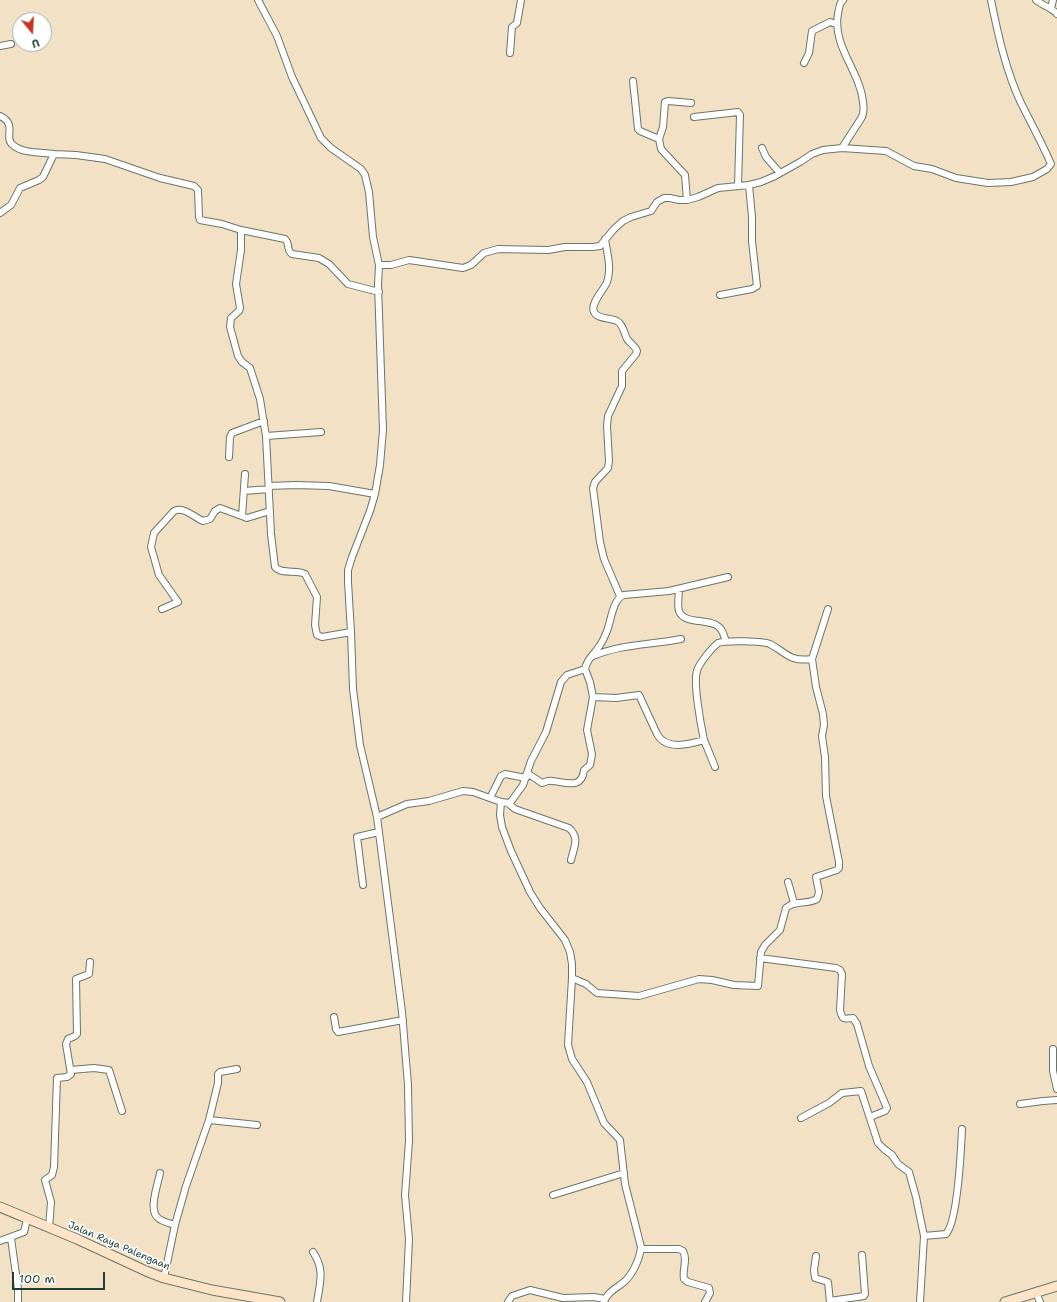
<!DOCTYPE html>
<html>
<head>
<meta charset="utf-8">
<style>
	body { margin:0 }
	#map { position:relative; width:1057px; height:1302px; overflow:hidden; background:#f2e1c5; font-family:"Shantell Sans",sans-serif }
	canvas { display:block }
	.north { position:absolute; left:12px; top:12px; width:40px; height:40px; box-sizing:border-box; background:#fff; border:1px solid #a5b1ae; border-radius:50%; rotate:162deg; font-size:11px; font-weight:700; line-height:16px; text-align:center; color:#1f3d34 }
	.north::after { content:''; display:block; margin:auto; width:14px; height:18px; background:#c8321e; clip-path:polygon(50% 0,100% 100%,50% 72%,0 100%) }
	.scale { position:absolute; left:12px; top:1272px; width:93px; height:18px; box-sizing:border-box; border:2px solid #1f3d34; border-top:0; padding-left:5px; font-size:12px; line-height:14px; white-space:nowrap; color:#1f3d34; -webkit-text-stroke:3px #fff; paint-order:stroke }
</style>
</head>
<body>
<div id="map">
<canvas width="1057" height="1302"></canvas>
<div class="north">U</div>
<div class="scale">100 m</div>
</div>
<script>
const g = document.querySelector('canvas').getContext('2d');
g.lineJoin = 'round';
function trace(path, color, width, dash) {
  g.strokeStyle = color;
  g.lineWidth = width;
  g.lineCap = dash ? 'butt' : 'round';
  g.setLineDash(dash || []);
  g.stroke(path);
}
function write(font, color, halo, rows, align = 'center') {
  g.font = font + ' "Shantell Sans",sans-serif';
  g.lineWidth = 3.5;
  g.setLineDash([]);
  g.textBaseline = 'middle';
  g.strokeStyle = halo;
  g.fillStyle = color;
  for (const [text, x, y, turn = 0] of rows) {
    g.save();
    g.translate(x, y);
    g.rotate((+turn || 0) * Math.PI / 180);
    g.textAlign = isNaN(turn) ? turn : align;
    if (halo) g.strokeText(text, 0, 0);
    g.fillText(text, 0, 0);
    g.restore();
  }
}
const street = new Path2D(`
	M258,0L277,36L292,77L321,138L331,148L361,169L365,175L369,192L373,237L379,265L378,285L383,430L380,465L375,494L370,511L352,557L348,570V582L351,632L353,689L360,745L377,817L402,1012L408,1085L409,1141L405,1195L409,1239L406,1302
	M1036,0C1043,6 1051,7 1057,14
	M1051,8L1053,0
	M0,46L11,44
	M510,53L512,27L517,23L521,0
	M804,63L809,53L812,31L830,22L836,24
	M633,81L638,129L640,131L659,139
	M0,116C18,124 3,138 13,145C23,154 42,152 54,154
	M694,117L738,112L740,115L738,186
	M762,148L766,157L780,173
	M842,148L862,117C864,112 864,108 863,102C860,71 832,46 838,14C839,9 839,3 843,0
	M687,200L685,175L661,149L659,139L663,127L665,102L668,101L691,103
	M0,213L11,205L20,188L39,180L43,177L54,154L76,155L105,159L160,178L194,186L198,190L199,217L200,220L222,224L241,230L285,239C290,243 286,250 292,254L319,258L329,264L348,284L379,292
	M241,230V250L236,284L240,308L239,311L231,318L230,327L238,356L242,362L250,368L260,399L263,418L266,436L271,534L275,567C282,575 297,569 305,574L317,597L315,625L317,635L322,637L351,632
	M605,239C607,253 612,268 607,282C604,290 590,303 594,312C597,319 611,318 617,321C623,324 624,333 627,339C630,343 635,346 637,351L636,354L622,371V386L608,416L607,426L609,461L608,468L595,482L593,488L600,542L604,559L620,596
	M379,265H391L409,260L463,268L471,265L484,253L498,249L548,250L565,247H593L600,246L614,229L623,221L631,217L651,211L657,202L664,198H670L679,200H687L698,197L718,188L749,185L761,182L775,176L800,162L812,154L823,150L842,148L886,151L914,166L932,169L956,178L988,183L1011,182L1033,177L1047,169L1051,164C1042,143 1031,123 1021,103C1006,71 998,35 991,0
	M720,295L752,289L757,286L752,241V217L749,185
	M266,436L321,432
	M229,457L230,437L232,433L264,421
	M269,486L295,485L329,486L375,494
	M244,491L269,489
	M242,516L245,474
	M679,589C679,595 677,605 679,611C684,625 710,618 719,627C723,630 724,637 726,641
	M162,609L178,602L159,575L151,547L154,533L174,511C183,506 194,517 203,521L210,519L215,511L220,508L247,518L270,511
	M593,656C621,644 651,645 681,639
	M593,697L616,698L639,695L657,734C666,751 690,744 704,740L715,767
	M704,740C701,726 693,683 697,671C699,663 712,648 718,643C725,640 763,641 770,644C787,653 789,662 812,659
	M527,773L542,783C546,782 548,780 552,781C565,782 582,790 584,770L590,765L592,754L587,730L593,697L590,682L585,669
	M490,798L501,776L505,774L526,778
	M501,802L500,815L502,827L511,851L530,892L540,908L565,940L570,952L572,964V978L568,1045L572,1059L587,1082L604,1123L620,1140L625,1184L641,1247C640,1258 633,1274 624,1282C617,1288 607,1292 604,1302
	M509,804L515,809L569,828C580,838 574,847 571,860
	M377,817L407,804L429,801L463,791L473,792L501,802L510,803L523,785L531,761L546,732L561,682L567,675L585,669C587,658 595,654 600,645C603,641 605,636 607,631C611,621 613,598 624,595L669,591L728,577
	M788,882L794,903
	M363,885L357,837L379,832
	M760,958L836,968L840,970L842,974L840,1010C843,1022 844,1018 853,1018L857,1024L869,1066L887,1108L885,1111L870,1117
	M572,978L586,984L597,993L639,996L699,979L712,980L734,985L758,986L761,952L765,945L780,930L786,908C794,900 807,905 817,899L819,892L816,877L837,870L839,868V862L826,796L825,757L822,736L824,725L823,714L816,687L812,659L828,609
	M334,1017L336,1029L338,1032L403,1020
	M1053,1049V1071L1057,1089
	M71,1070L94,1068L109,1070L122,1111
	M1020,1104L1043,1101L1057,1100
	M801,1118L829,1103L842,1093L861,1091L878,1143L884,1149L892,1155L898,1164L909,1172L916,1197L924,1236L920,1302
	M209,1120L218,1083V1074L220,1072L237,1069
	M160,1173C158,1184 148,1210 158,1218C162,1222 170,1223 175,1225
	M553,1195L624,1173
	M49,1228L51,1202L45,1180L52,1175L54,1167L57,1078L67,1077L71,1074L66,1044L68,1039L75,1036L77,1034L76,979L89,974L90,962
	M924,1236L946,1234C958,1221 961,1150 962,1129
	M11,1238L18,1289V1302
	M0,1241L24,1232L27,1219
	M641,1249H679L683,1251C688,1259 682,1270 684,1279L688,1282L709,1288L710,1293L705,1302
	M313,1252C325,1270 320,1282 317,1302
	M816,1256L814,1270L815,1278L828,1282L830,1302
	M164,1278L175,1225L186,1186L209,1120L257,1125
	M1036,1293L1040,1302
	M830,1301L864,1296L865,1294L862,1255
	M508,1302L512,1296L530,1290L563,1298L594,1297L605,1299`);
const secondary = new Path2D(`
	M0,1207L77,1239L146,1271L164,1278L212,1290L280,1302
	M1005,1302L1057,1286`);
const streetNames = [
	["Jalan Raya Palengaan",119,1246,23]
];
trace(street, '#697667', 8);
trace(secondary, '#697667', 11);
trace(street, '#fff', 6);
trace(secondary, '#fee4c6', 9);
write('10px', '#1f3d34', '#fff', streetNames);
</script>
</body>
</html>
